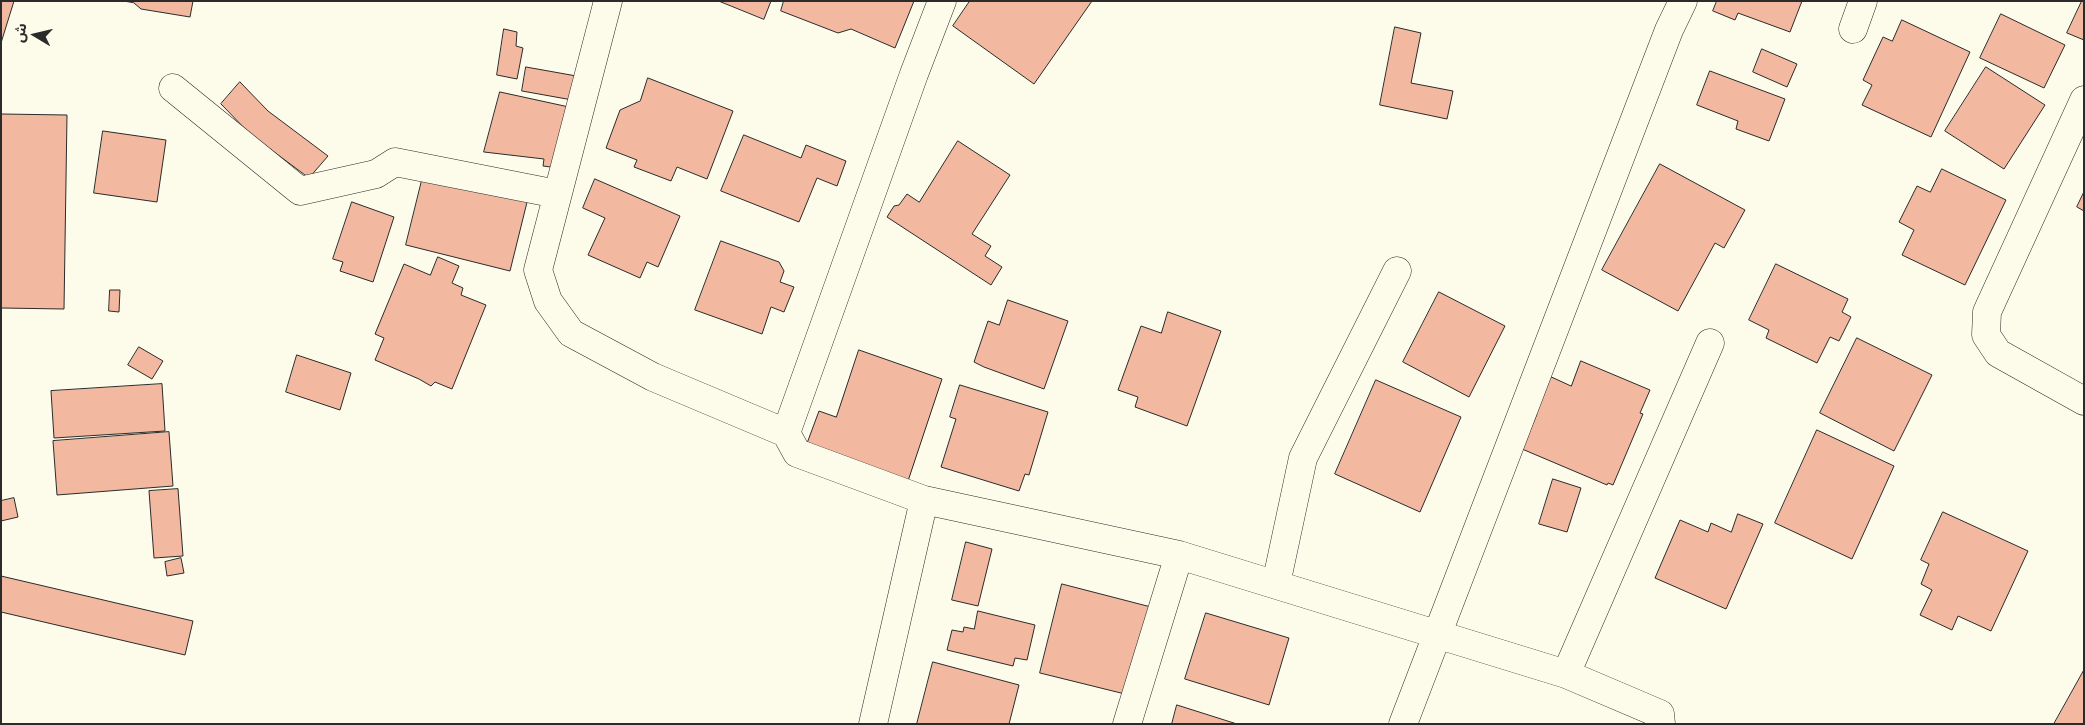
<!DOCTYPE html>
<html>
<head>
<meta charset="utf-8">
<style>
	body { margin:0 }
	#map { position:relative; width:2085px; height:725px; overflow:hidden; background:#fdfbea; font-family:"Archivo Narrow","Noto Sans Arabic",sans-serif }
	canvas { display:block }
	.frame { position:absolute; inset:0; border:2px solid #2b2b2b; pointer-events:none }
	.north { position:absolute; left:10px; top:10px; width:50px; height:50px; -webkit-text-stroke:4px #fdfbea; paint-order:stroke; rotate:279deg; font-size:14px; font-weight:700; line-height:20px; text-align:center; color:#2b2b2b }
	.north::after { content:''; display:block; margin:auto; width:18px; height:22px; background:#2b2b2b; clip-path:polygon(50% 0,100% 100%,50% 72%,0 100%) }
</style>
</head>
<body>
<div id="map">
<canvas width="2085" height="725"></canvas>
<div class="frame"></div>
<div class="north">ش</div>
</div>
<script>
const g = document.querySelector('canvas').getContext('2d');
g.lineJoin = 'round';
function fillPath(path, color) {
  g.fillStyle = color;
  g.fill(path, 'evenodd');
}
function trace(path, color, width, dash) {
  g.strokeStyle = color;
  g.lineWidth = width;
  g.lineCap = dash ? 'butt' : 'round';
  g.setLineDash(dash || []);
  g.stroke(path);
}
const building = new Path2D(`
	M1,1H14L1,43Z
	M124,1H193L190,17L141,9L134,3Z
	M719,1H771L764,19Z
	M784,1H914L895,48L851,29L838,33L781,11Z
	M970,1H1092L1034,84L953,26Z
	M1717,1H1802L1790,32L1738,13L1735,20L1713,11Z
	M2082,1H2084V40L2067,33Z
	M2001,14L2065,45L2044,88L1980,58Z
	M1902,20L1970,52L1931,137L1862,105L1872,85L1863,80L1883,37L1892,41Z
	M1395,27L1421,33L1411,83L1453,91L1447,119L1380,105Z
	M504,29L517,32L516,46L523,48L517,79L497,75Z
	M1762,49L1797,64L1787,87L1753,72Z
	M526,67L582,77L578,101L522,91Z
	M1986,67L2045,105L2004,169L1945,131Z
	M1710,71L1785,99L1769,141L1736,129L1738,121L1697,105Z
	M648,78L733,111L707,179L677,167L671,181L634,167L637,160L606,148L620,110L640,101Z
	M240,82L268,111L328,156L309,178L250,134L221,104Z
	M500,92L569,107L551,167L543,166L544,159L484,152Z
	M1,114L67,115L64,309L1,308Z
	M103,131L166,140L157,202L94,193Z
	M744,135L801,158L806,145L846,161L837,186L817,178L799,222L721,191Z
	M958,141L1010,175L972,234L991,246L985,256L1002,267L991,285L887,217L894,206L899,205L907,194L919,202Z
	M426,164L530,190L510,271L406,245Z
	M1660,164L1745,210L1724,248L1715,243L1678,311L1602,270Z
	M1942,169L2006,200L1965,285L1902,255L1914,230L1899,222L1917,186L1930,192Z
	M595,179L680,216L658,267L647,262L640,278L588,255L605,218L583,208Z
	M2084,192V211L2077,207Z
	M352,202L394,217L373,282L340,271L343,262L333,259Z
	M721,241L779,262L784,271L780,282L794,287L784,312L771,307L762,334L695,310Z
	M438,257L459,266L452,283L463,288L461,295L486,305L452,389L435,382L431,386L419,379L375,360L384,338L375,334L404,264L430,275Z
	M1776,264L1848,299L1842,312L1851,317L1839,341L1830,337L1817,363L1766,338L1769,330L1749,320Z
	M110,290H120L119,312L109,311Z
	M1439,292L1505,326L1469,397L1403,362Z
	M1008,300L1068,321L1044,389L984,367L974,362L988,321L999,325Z
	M1168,312L1221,331L1187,426L1135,407L1138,397L1118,390L1141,326L1161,333Z
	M1857,338L1932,375L1894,451L1820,413Z
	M139,347L163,361L152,379L128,365Z
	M859,350L942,379L908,481L806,446L819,411L836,417Z
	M297,355L351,373L340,410L286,392Z
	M1581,361L1650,390L1640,413L1643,414L1613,485L1608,483L1607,485L1522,449L1537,414L1532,412L1547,375L1571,386Z
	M1376,380L1461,417L1420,512L1335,474Z
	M162,384L165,431L54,438L51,391Z
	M960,385L1048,412L1029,475L1025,474L1019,491L941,467L956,419L950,417Z
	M1817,430L1894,466L1852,559L1775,523Z
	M169,432L173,486L57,495L53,441Z
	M1553,479L1581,488L1567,532L1539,524Z
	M178,489L183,556L154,558L149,491Z
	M14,498L18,517L1,521V501Z
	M1943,512L2028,551L1991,631L1958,616L1952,630L1920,615L1932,590L1921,584L1929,564L1921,560Z
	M1738,514L1763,524L1726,609L1655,578L1680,520L1708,532L1711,523L1731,532Z
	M966,542L992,549L978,606L952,600Z
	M181,558L184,573L167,576L165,562Z
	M1,576L193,621L185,655L1,612Z
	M1062,584L1151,607L1129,695L1040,673Z
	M978,611L1035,625L1027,660L1015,658L1013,666L947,650L952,630L963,632L964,627L974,629Z
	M1206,613L1289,638L1269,705L1185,679Z
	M933,662L1019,685L1009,724H917Z
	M2084,670V724H2054Z
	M1177,705L1237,724H1172Z`);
const minor = new Path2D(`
	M608,1L538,270L548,301L571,333L653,377L786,433L797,453L924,500L1179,555L1566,674L1660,714L1661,724
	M1853,29L1863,1
	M173,88L300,191L376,174L395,162L557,194
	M2084,100L1987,312L1986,335L1998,353L2084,401
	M786,433L914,74L942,1
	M1276,584L1303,458L1397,271
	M1566,674L1710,343
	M873,724L924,500
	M1127,724L1179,555
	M1403,724L1669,30L1683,1`);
fillPath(building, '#f2b8a0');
trace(building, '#2b2b2b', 1);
trace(minor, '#2b2b2b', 29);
trace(minor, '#fdfbea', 28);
</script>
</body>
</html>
